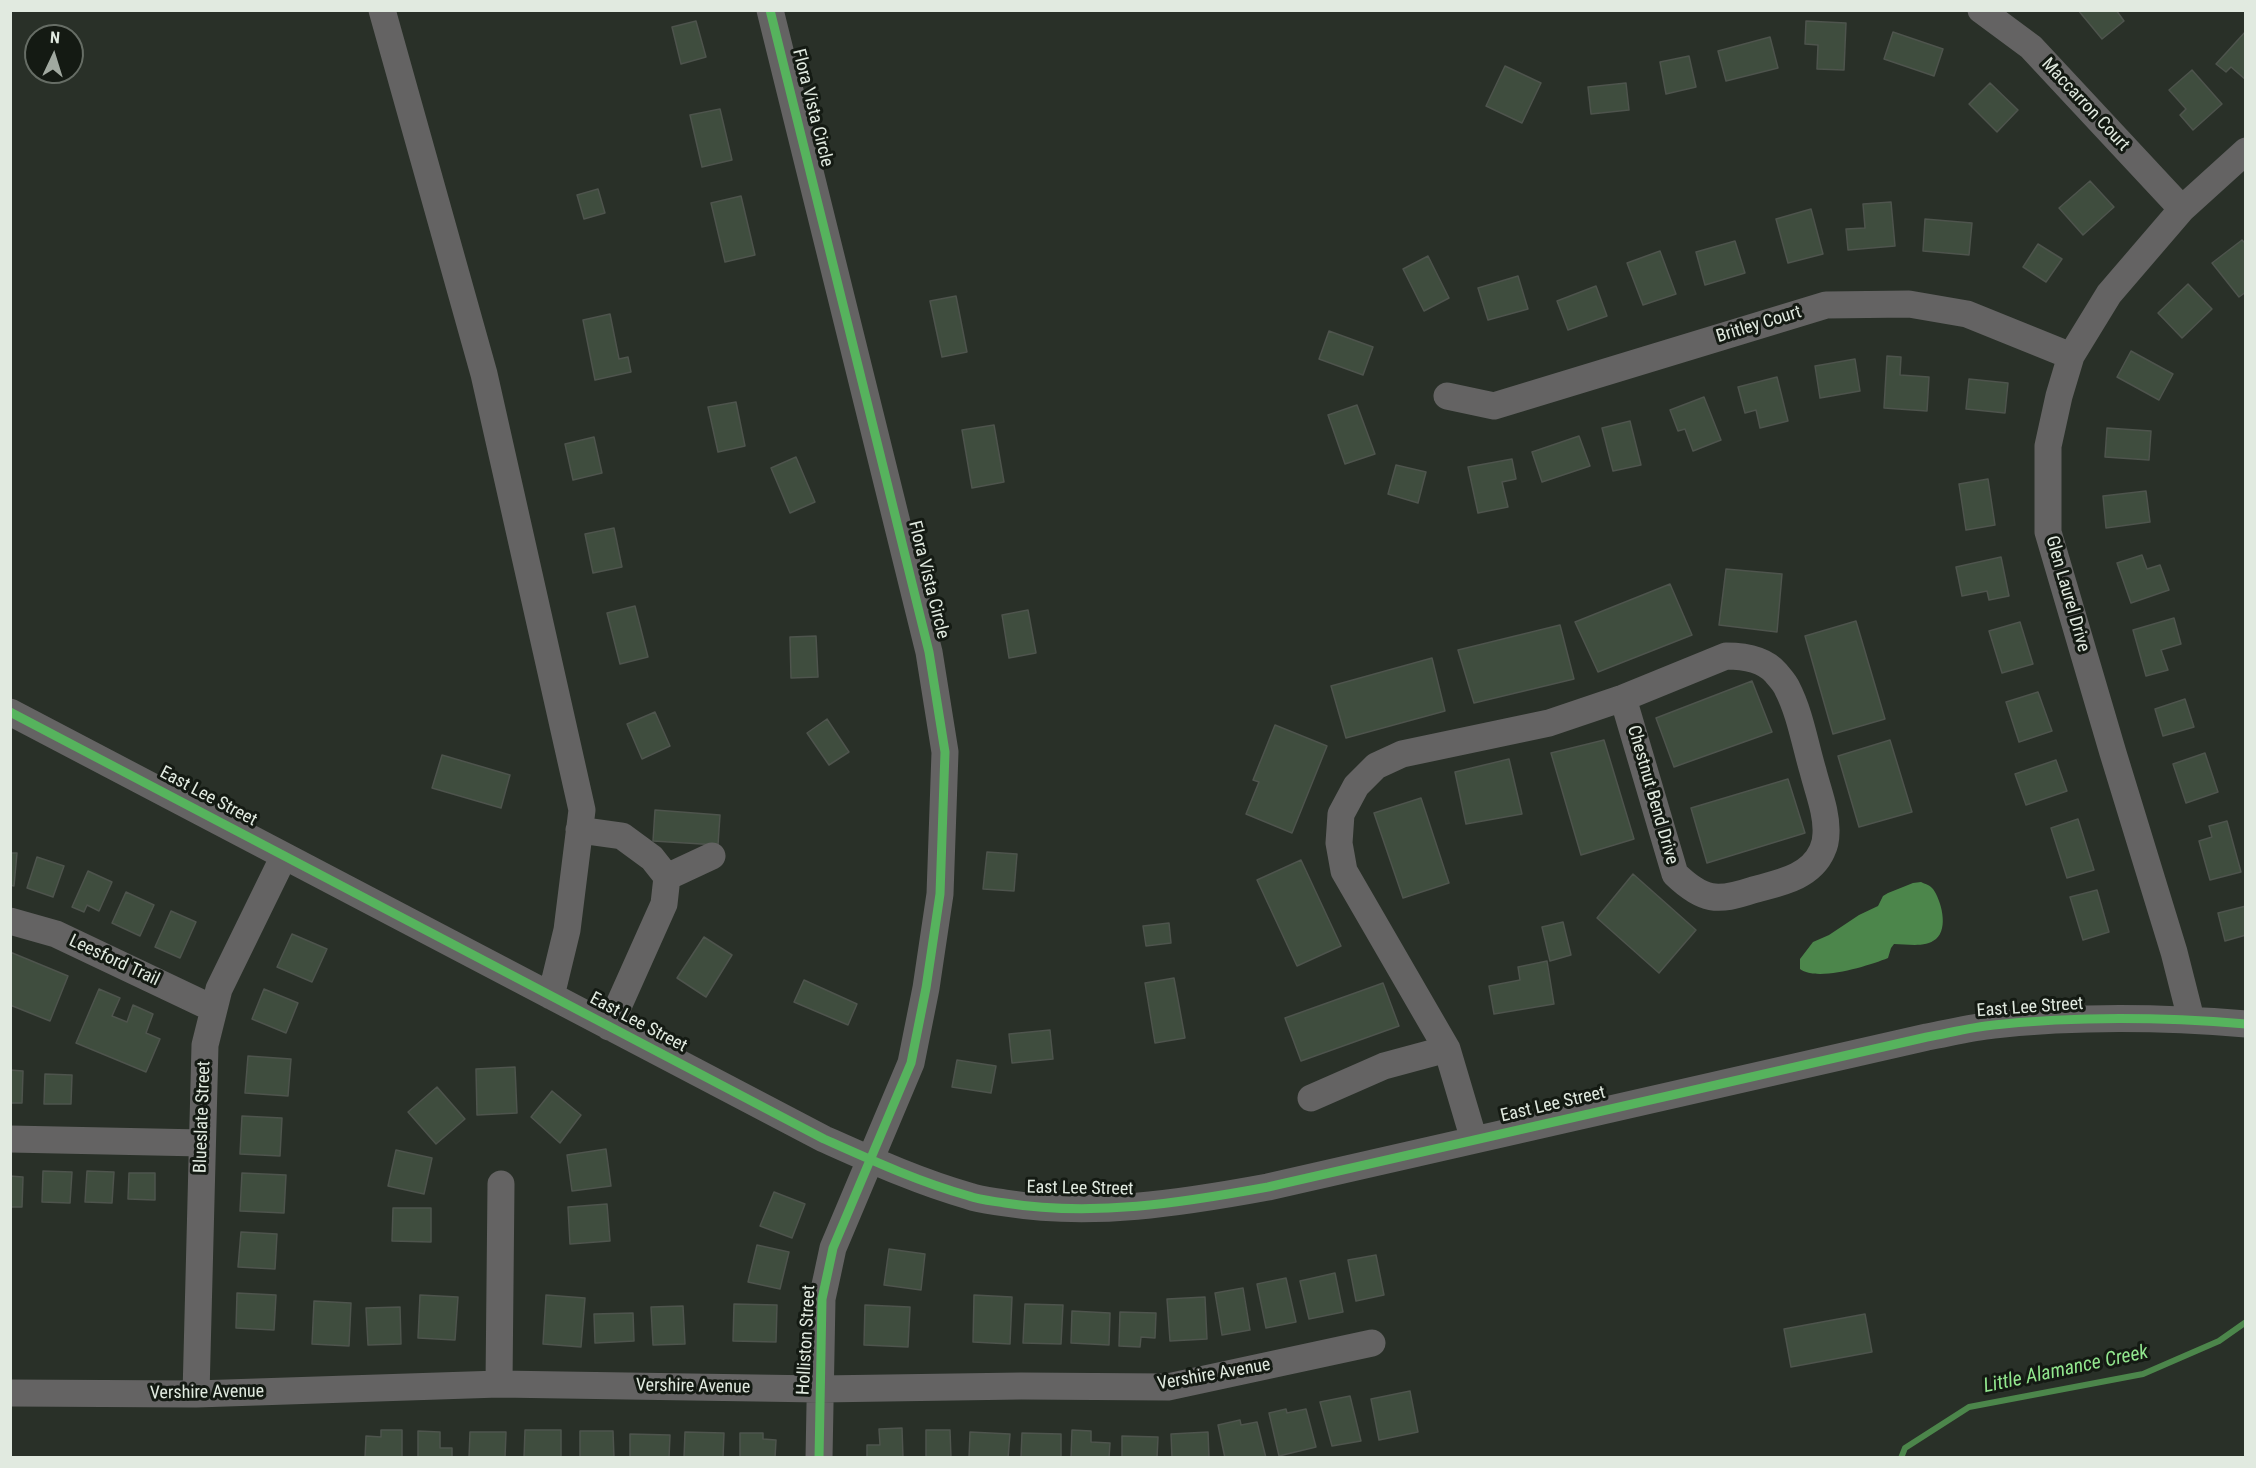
<!DOCTYPE html>
<html>
<head>
<meta charset="utf-8">
<style>
	body { margin:0 }
	#map { position:relative; width:2256px; height:1468px; overflow:hidden; background:#293028; font-family:"Roboto Condensed",sans-serif }
	canvas { display:block }
	.frame { position:absolute; inset:0; border:12px solid #e1eae0; pointer-events:none }
	.north { position:absolute; left:24px; top:24px; width:60px; height:60px; box-sizing:border-box; background:#141a13; border:2px solid #666d65; border-radius:50%; rotate:4deg; font-size:16px; font-weight:700; line-height:24px; text-align:center; color:#e1eae0 }
	.north::after { content:''; display:block; margin:auto; width:21px; height:27px; background:#a1a9a0; clip-path:polygon(50% 0,100% 100%,50% 72%,0 100%) }
</style>
</head>
<body>
<div id="map">
<canvas width="2256" height="1468"></canvas>
<div class="frame"></div>
<div class="north">N</div>
</div>
<script>
const g = document.querySelector('canvas').getContext('2d');
g.lineJoin = 'round';
function fillPath(path, color) {
  g.fillStyle = color;
  g.fill(path, 'evenodd');
}
function trace(path, color, width, dash) {
  g.strokeStyle = color;
  g.lineWidth = width;
  g.lineCap = dash ? 'butt' : 'round';
  g.setLineDash(dash || []);
  g.stroke(path);
}
function write(font, color, halo, rows, align = 'center') {
  g.font = font + ' "Roboto Condensed",sans-serif';
  g.lineWidth = 6;
  g.setLineDash([]);
  g.textBaseline = 'middle';
  g.strokeStyle = halo;
  g.fillStyle = color;
  for (const [text, x, y, turn = 0] of rows) {
    g.save();
    g.translate(x, y);
    g.rotate((+turn || 0) * Math.PI / 180);
    g.textAlign = isNaN(turn) ? turn : align;
    if (halo) g.strokeText(text, 0, 0);
    g.fillText(text, 0, 0);
    g.restore();
  }
}
const water = new Path2D(`
	M1921,882C1925,884 1930,885 1933,889C1941,900 1949,928 1936,939C1925,948 1908,944 1894,944L1891,948L1888,958C1868,966 1817,982 1800,969V959L1813,942L1829,935L1859,915L1878,906L1883,896L1888,893L1913,883Z`);
const stream = new Path2D(`
	M1901,1458L1905,1448L1969,1407L2143,1374L2219,1341L2246,1322`);
const building = new Path2D(`
	M2078,10H2116L2124,21L2102,39Z
	M696,21L706,57L681,64L672,27Z
	M1806,21L1846,23L1844,70L1817,69L1818,45L1805,44Z
	M2246,31V80L2231,67L2226,72L2216,64Z
	M1893,32L1943,49L1934,76L1884,59Z
	M1770,37L1778,68L1726,81L1718,51Z
	M1689,56L1696,87L1666,94L1660,62Z
	M1505,66L1541,83L1522,123L1486,106Z
	M2192,70L2222,104L2193,130L2180,115L2186,109L2169,90Z
	M1626,83L1629,110L1591,114L1588,87Z
	M1990,83L2018,110L1997,132L1969,104Z
	M720,109L732,160L702,167L690,115Z
	M2090,181L2114,207L2083,235L2059,208Z
	M598,189L605,213L584,219L577,195Z
	M741,196L755,255L725,262L711,203Z
	M1891,202L1895,246L1848,250L1846,229L1865,228L1863,204Z
	M1811,209L1823,254L1788,263L1776,219Z
	M1925,219L1972,223L1969,255L1923,251Z
	M2242,240L2246,244V292L2239,297L2212,263Z
	M1735,241L1745,273L1705,285L1696,252Z
	M2038,244L2062,259L2046,282L2023,267Z
	M1660,251L1676,294L1643,305L1627,263Z
	M1428,256L1449,298L1424,311L1403,269Z
	M1518,276L1528,309L1488,320L1478,288Z
	M2188,284L2212,309L2182,338L2158,313Z
	M1596,286L1607,316L1568,330L1557,301Z
	M956,296L967,352L942,357L930,301Z
	M610,314L619,359L628,357L631,372L595,380L583,320Z
	M1329,331L1373,347L1363,375L1319,359Z
	M2131,351L2173,374L2159,400L2117,377Z
	M1887,356L1901,357L1900,375L1929,377L1927,411L1884,408Z
	M1855,359L1860,391L1820,398L1815,366Z
	M1777,377L1788,421L1760,428L1756,410L1745,413L1738,387Z
	M1969,379L2008,383L2005,413L1966,409Z
	M1704,397L1721,440L1693,451L1685,429L1678,431L1670,410Z
	M736,402L745,446L718,452L708,407Z
	M1357,405L1375,454L1345,464L1328,415Z
	M1630,421L1641,465L1613,471L1602,428Z
	M994,425L1004,482L972,488L962,430Z
	M2107,428L2151,431L2149,460L2105,457Z
	M1579,436L1590,466L1542,482L1532,452Z
	M594,437L602,473L573,480L565,444Z
	M796,457L815,502L790,513L771,468Z
	M1512,459L1516,479L1502,482L1508,507L1478,513L1468,467Z
	M1396,465L1426,472L1418,503L1388,494Z
	M1988,479L1995,525L1966,530L1959,484Z
	M2146,491L2150,522L2106,528L2103,496Z
	M614,528L622,567L593,573L585,534Z
	M2142,555L2147,569L2160,565L2169,590L2131,603L2117,563Z
	M2001,557L2009,596L1989,600L1987,591L1962,596L1956,567Z
	M1726,569L1782,574L1777,632L1719,625Z
	M1670,584L1692,635L1598,672L1575,622Z
	M635,606L648,657L620,664L607,613Z
	M1028,610L1036,653L1009,658L1002,615Z
	M2174,618L2181,644L2161,650L2168,670L2146,676L2133,630Z
	M1856,621L1885,719L1833,734L1805,636Z
	M2020,622L2033,664L2002,673L1989,631Z
	M1560,625L1574,679L1474,703L1458,650Z
	M816,636L818,677L791,678L790,637Z
	M1432,658L1445,711L1346,738L1331,686Z
	M1752,681L1772,732L1674,767L1656,718Z
	M2038,692L2052,731L2019,742L2006,702Z
	M2185,699L2194,727L2163,736L2155,709Z
	M655,712L670,746L642,759L627,724Z
	M827,719L849,752L829,765L807,733Z
	M1275,725L1327,746L1292,833L1246,814L1259,782L1253,780Z
	M1604,740L1634,839L1581,855L1551,753Z
	M1890,740L1912,812L1859,827L1838,756Z
	M2205,753L2218,792L2186,803L2173,764Z
	M442,755L510,775L501,808L432,788Z
	M1509,759L1522,814L1466,824L1455,772Z
	M2056,760L2067,791L2026,805L2015,774Z
	M1788,779L1805,833L1707,863L1691,808Z
	M1421,798L1449,883L1403,898L1374,813Z
	M655,810L720,815L718,845L653,841Z
	M2078,819L2094,870L2067,878L2051,828Z
	M2227,821L2241,872L2210,880L2199,841L2212,837L2209,826Z
	M987,852L1017,854L1014,891L983,889Z
	M10,853H17L14,886L10,885Z
	M37,857L64,866L53,897L27,888Z
	M1301,860L1341,946L1297,966L1257,880Z
	M88,871L112,882L99,911L87,905L84,912L72,907Z
	M1633,874L1696,930L1659,973L1597,918Z
	M2097,890L2109,932L2083,940L2070,897Z
	M126,892L154,905L140,936L112,923Z
	M2246,906V935L2225,941L2218,913Z
	M171,911L196,922L180,958L155,947Z
	M1563,922L1571,955L1550,961L1542,927Z
	M1169,923L1171,943L1146,946L1143,926Z
	M292,934L327,949L312,982L277,967Z
	M704,937L732,955L706,997L677,978Z
	M10,952L68,976L50,1021L10,1005Z
	M1547,961L1554,1004L1494,1014L1489,986L1520,980L1518,967Z
	M1174,978L1185,1038L1155,1043L1145,983Z
	M804,980L857,1004L848,1025L794,1002Z
	M1383,983L1399,1026L1301,1061L1285,1018Z
	M99,989L120,998L112,1016L127,1022L133,1005L153,1014L146,1033L160,1039L146,1072L76,1043Z
	M264,989L298,1003L286,1033L252,1019Z
	M1050,1030L1053,1059L1012,1063L1009,1034Z
	M248,1056L291,1059L288,1096L245,1093Z
	M957,1060L996,1066L991,1093L952,1087Z
	M515,1067L517,1113L477,1115L476,1069Z
	M10,1070L23,1071L22,1103H10Z
	M45,1074L72,1075L71,1104H44Z
	M437,1087L465,1119L436,1144L408,1112Z
	M552,1091L581,1115L560,1143L531,1117Z
	M242,1116L282,1118L280,1156L240,1154Z
	M606,1149L611,1186L572,1191L567,1155Z
	M396,1150L432,1158L424,1194L388,1186Z
	M43,1171L72,1172L70,1203L42,1202Z
	M87,1171L114,1172L112,1203L85,1202Z
	M129,1173H155V1200L128,1199Z
	M242,1173L286,1175L284,1213L240,1211Z
	M10,1176L23,1177L22,1207H10Z
	M774,1192L805,1204L792,1238L760,1226Z
	M607,1204L610,1241L570,1244L568,1207Z
	M393,1208H431V1242L392,1241Z
	M241,1232L277,1234L275,1269L238,1267Z
	M757,1245L789,1252L780,1289L748,1282Z
	M889,1249L925,1254L921,1290L884,1285Z
	M1376,1255L1384,1295L1356,1301L1348,1260Z
	M1335,1273L1343,1312L1309,1319L1300,1281Z
	M1286,1278L1296,1322L1266,1328L1257,1284Z
	M1243,1288L1250,1330L1222,1335L1215,1293Z
	M237,1293L276,1295L274,1330L236,1328Z
	M420,1295L458,1297L455,1340L418,1338Z
	M546,1295L585,1298L581,1347L543,1344Z
	M974,1295L1012,1297L1010,1344L973,1342Z
	M1205,1297L1207,1339L1170,1341L1167,1299Z
	M314,1301L351,1303L349,1346L312,1344Z
	M734,1304L777,1305L776,1342L733,1341Z
	M1025,1304L1063,1305L1061,1344L1023,1343Z
	M865,1305L910,1307L908,1347L864,1345Z
	M683,1306L685,1344L653,1345L651,1307Z
	M400,1307L401,1344L368,1345L366,1308Z
	M1072,1311L1110,1313L1109,1345L1071,1343Z
	M1120,1312L1156,1313L1155,1338L1141,1337L1140,1347L1119,1346Z
	M633,1313L634,1341L595,1343L594,1314Z
	M1865,1314L1872,1352L1791,1367L1784,1329Z
	M1410,1391L1418,1432L1379,1440L1371,1399Z
	M1350,1396L1361,1441L1332,1446L1320,1402Z
	M1286,1409L1287,1413L1306,1409L1316,1447L1279,1456L1269,1413Z
	M1240,1420L1241,1425L1257,1422L1266,1458H1225L1218,1425Z
	M902,1428L903,1458H867V1445H880L879,1429Z
	M381,1430H402V1458H365L366,1436L381,1437Z
	M525,1430H561V1458H524Z
	M926,1430H950L951,1458H926Z
	M1072,1430L1091,1431V1442L1110,1443L1109,1458H1071Z
	M418,1431L440,1432V1448H452V1458H418Z
	M580,1431H613L614,1458H580Z
	M470,1432H506L505,1458H469Z
	M685,1432L724,1433L723,1458H684Z
	M970,1432L1010,1434L1008,1458H969Z
	M1208,1432L1209,1458H1172L1171,1434Z
	M740,1433H763V1439L776,1440L775,1458H740Z
	M1022,1433L1061,1434V1458H1021Z
	M630,1434L670,1435L669,1458H630Z
	M1122,1436L1158,1437L1157,1458H1122Z`);
const minor = new Path2D(`
	M382,10L484,374L582,810L567,930L551,996
	M770,10L929,652L945,752L940,894L926,988L911,1063L833,1248L827,1276L822,1299L819,1458
	M1981,10L2031,47L2182,209
	M1447,396L1494,406L1826,305L1909,304L1967,314L2071,356
	M10,712L824,1139C871,1160 919,1182 969,1196C980,1200 993,1201 1005,1203C1093,1217 1181,1203 1268,1187L1927,1037C1949,1033 1972,1027 1994,1025C2077,1016 2162,1017 2246,1024
	M579,830L622,836L652,858L667,877L664,904L609,1027
	M667,877L712,856
	M10,921L56,934L214,1009
	M2191,1019L2174,952L2113,753L2048,532V446L2059,396L2071,356L2109,294L2182,209L2246,151
	M1311,1098L1384,1066L1447,1049
	M10,1139L202,1143
	M1474,1140L1447,1049L1344,871L1339,843L1341,814L1356,786L1376,766L1402,754L1549,723L1623,698L1726,656C1744,656 1764,659 1776,673C1780,678 1785,683 1787,688C1800,713 1805,744 1813,771C1818,791 1827,813 1826,833C1826,839 1824,847 1822,851C1810,878 1778,883 1753,890C1717,902 1703,901 1675,874L1623,698
	M499,1384L501,1184
	M10,1393L196,1394L499,1384L820,1389L1021,1386L1168,1387L1372,1343
	M196,1394L205,1045L219,989L284,856`);
const cycleway = new Path2D(`
	M770,10L929,652L945,752L940,894L926,988L911,1063L833,1248L827,1276L822,1299L819,1458
	M10,712L824,1139C871,1160 919,1182 969,1196C980,1200 993,1201 1005,1203C1093,1217 1181,1203 1268,1187L1927,1037C1949,1033 1972,1027 1994,1025C2077,1016 2162,1017 2246,1024`);
const streetNames = [
	["Maccarron Court",2085,105,47],
	["Flora Vista Circle",812,108,76],
	["Britley Court",1759,325,-17],
	["Flora Vista Circle",928,580,76],
	["Glen Laurel Drive",2067,594,74],
	["Chestnut Bend Drive",1652,795,74],
	["East Lee Street",208,797,28],
	["Leesford Trail",114,961,25],
	["East Lee Street",2030,1008,-4],
	["East Lee Street",638,1023,28],
	["East Lee Street",1553,1105,-13],
	["Blueslate Street",203,1117,-88],
	["East Lee Street",1080,1189,1],
	["Holliston Street",807,1340,-87],
	["Vershire Avenue",1214,1375,-10],
	["Vershire Avenue",693,1387,1],
	["Vershire Avenue",207,1393,-1]
];
const waterNames = [
	["Little Alamance Creek",2066,1370,-12]
];
fillPath(water, '#4c864b');
trace(stream, '#4c864b', 6);
fillPath(building, '#3f4d3e');
trace(building, '#4e544d', 1.5);
trace(minor, '#646363', 27);
trace(cycleway, '#56b35d', 9);
write('18px', '#e1eae0', '#141a13', streetNames);
write('italic 20px', '#92e78e', '#141a13', waterNames);
</script>
</body>
</html>
